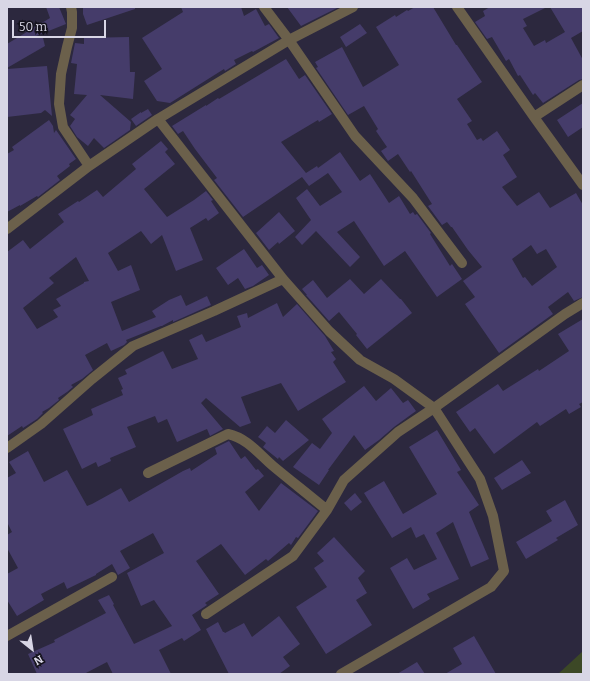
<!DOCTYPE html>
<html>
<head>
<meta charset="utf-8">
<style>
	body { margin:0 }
	#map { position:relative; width:590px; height:681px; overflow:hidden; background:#2c283e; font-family:Bitter,serif }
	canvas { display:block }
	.frame { position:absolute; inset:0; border:8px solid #d8d6e5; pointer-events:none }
	.north { position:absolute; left:12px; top:629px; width:40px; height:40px; -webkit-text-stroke:3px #14121c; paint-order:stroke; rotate:150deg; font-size:11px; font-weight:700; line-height:16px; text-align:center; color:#d8d6e5 }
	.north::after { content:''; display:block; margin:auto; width:14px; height:18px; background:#d8d6e5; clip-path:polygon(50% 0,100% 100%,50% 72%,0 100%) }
	.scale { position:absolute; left:12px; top:20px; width:94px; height:18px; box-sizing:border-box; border:2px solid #d8d6e5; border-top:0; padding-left:5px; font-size:12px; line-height:14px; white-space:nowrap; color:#d8d6e5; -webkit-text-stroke:3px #14121c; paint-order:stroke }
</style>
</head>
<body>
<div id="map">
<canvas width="590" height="681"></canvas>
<div class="frame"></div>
<div class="north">N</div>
<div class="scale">50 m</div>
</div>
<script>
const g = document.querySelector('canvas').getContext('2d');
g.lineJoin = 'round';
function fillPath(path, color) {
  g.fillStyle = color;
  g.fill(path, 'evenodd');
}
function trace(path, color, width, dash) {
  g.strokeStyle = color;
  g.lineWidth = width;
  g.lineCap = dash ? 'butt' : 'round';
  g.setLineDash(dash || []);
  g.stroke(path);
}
const green = new Path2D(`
	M583,651V674H558Z`);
const building = new Path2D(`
	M46,7H59L66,24L36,36L43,38L45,46L7,68V44L50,18Z
	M83,7H135V9L87,25L83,14Z
	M181,7H241L244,16L256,9L265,26L269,24L279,38L253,52L252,51L234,60L236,64L225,71L224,69L170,103L157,101L144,81L162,69L142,38L183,12Z
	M287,7H339L301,26Z
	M415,7H433L456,45H457L482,82L457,99L472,121L467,124L477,140L481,138L483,141L497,131L510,150L503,155L517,177L502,187L517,206L539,192L550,208L576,193L583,205V297L574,301L568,292L548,307L553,314L499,353L465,304L475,297L463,281L482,267L468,250L452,227H451L447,222L442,225L428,206L432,204L411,171L410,172L398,154L388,161L381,151L387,147L376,131L378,129L364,106L348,115L316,68L318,67L315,62L342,47L363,87L399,65L376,27L395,15L396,17L407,10L408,11ZM531,245L537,254L546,249L557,267L532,286L525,277L523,278L512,259Z
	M490,7H547L523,19L527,26L523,28L534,46L545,40L546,43L565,32L550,7H583V31L571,38L583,60V79L579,80L543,103L535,93L533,95L520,75L518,76L509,59L506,61L492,37L487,39L475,22L485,16L483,11Z
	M360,24L367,33L346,47L340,37Z
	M129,37L130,72H135L133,99L100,95L131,122L130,130L104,148L94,138L88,146L77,137L70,126L75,119L70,115L87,95L74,94L77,64L71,63L75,43L84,44V38Z
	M286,59L299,79L305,75L332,114L319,122L318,120L281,142L306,173L317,166L318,168L340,152L360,181L370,174L389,203L399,196L410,214L413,212L415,215L417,214L431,233L430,234L450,266L452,264L462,279L437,297L405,251L384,266L354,221L337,232L360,257L350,267L316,231L302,245L295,237L311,220L296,198L307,189L320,206L342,192L328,173L309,186L302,177L243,217L214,180L217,178L195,149L183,131L178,134L172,126L206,105V106L218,98L219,99Z
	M47,66L52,116L45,110L41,113L7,117V69Z
	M583,103V127L568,137L557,120Z
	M148,109L152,115L136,126L131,119L141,112V113Z
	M49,120L53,126L54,133L56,130L76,159L69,164L70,166L57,176L60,180L38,197L37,196L20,206V205L7,212V154L14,150L12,147Z
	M161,141L168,149L165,152L175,164L144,189L167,217L194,200L206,191L213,200L211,201L219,213L208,221L206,218L190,228L203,260L176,271L162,235L151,244L141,231L108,253L118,271L131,265L140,290L111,302L122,331L156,317L152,311L169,300L181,295L186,306L207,296L211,305L173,322V320L162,326H161L126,340L127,342L124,345L111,351L107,343L85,355L93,370L82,379L71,385L73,387L67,392L58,398L59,400L49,408L42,412L43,413L37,419L23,428L22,426L7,436V252L23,240L30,249L64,222L58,214L78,201L79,202L97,190L103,197L136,169L132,164ZM76,257L89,281L84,282V283L56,299L61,306L53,310L58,317L37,329L23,308L54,283L49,278Z
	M279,212L295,231L279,244L278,242L269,250L256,233Z
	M244,249L257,268L262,265L269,275L253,286L245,289L238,278L228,285L216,268Z
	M350,279L364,294L381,279L400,299H401L412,313L367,349L356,335L357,334L339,312L329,321L306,295H307L302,289L313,280L327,298Z
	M277,303L283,317L297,304L325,336L334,351L331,352L336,359L333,362L346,382L298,411L281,383L241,397L251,423L240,427L206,398L201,403L223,429L210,436L207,429L177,442L167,419L158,423L155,416L127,427L136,447L110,458L111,461L98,467L96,462L82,469L63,429L93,415L91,409L123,395L121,390L123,389L118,378L127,374L125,370L163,351L172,369L198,359L189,340L202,334L206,342L241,327L237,316L247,313L248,318Z
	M583,319V402L579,404L581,407L569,414L566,409L540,426L537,422L494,454L475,428L470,432L456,412L498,384L503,391L538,369L539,371L569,351L558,334Z
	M364,386L376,401L391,388L403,403L408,400L416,411L394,427L379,440L365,450L354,435L328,470H329L319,485L293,467L312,443L320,449L332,433L322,419Z
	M286,420L309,440L283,461L279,457L278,459L263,447L266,443L258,437L267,426L275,433Z
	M437,430L461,470L457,472L479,505L469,512L489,559L471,567L453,522L436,533L459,579L427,594L430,599L413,609L390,568L407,558L414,570L437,559L424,534L416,538L411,527L392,538L364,493L384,481L403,514L437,494L409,447Z
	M229,441L241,459L245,456L256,470L258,469L264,476L245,492L259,511L281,483L318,511L298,538L296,537L291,545L289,543L268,561L266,559L245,575L221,544L196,561L219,594L205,603L207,605L192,615L201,630L184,641L182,638L159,650L171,674H113L107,662L84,674H37L28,654L55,642L54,640L106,613L98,600L109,595L114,604L113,605L134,644L172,626L154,600L141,606L127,573L164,553L153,533L120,551L130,568L118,575L112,564L96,574V575L67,589L64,582L41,594L44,600L17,616L7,600V574L18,568L7,548V535L12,532L7,522V478L16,473L9,462L28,451L44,482L67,470L87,506L92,504L121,488L129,502L183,471L190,468L191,471L217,454L215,448Z
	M522,460L531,473L502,490L494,478Z
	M355,493L362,502L351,511L344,503Z
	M565,500L578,525L556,538L558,540L526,559L516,542L552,521L546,511Z
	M334,537L365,571L358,578L367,593L356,600L372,625L326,654L296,607L327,587L314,568L324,561L317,553Z
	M279,616L300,644L283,657L290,666L279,674H229L206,629L218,622L223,632H224L225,633L244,623L252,637Z
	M474,636L496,674H445L462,664L453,648Z
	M417,662L425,674H397Z`);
const minor = new Path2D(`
	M71,7L72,12V28L67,47L61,74L59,104L63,127L89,166
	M264,7L289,40L355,136L413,198L462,263
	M457,7L534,117L583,185
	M534,117L583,85
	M158,119L283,279L329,331L360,360L394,379L434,408L480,479L493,516L504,571L491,587L341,674
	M7,229L89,166L158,119L289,40L353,7
	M7,448L41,424L92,379L133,346L214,311L283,279
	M148,473L228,434C247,438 259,454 273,466C291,481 309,495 327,510
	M206,614L293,556L327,510L344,480L398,432L434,408L565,314L583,303
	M7,636L112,577`);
fillPath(green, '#3c4826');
fillPath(building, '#453c6a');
trace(minor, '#6b604b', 10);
</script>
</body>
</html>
